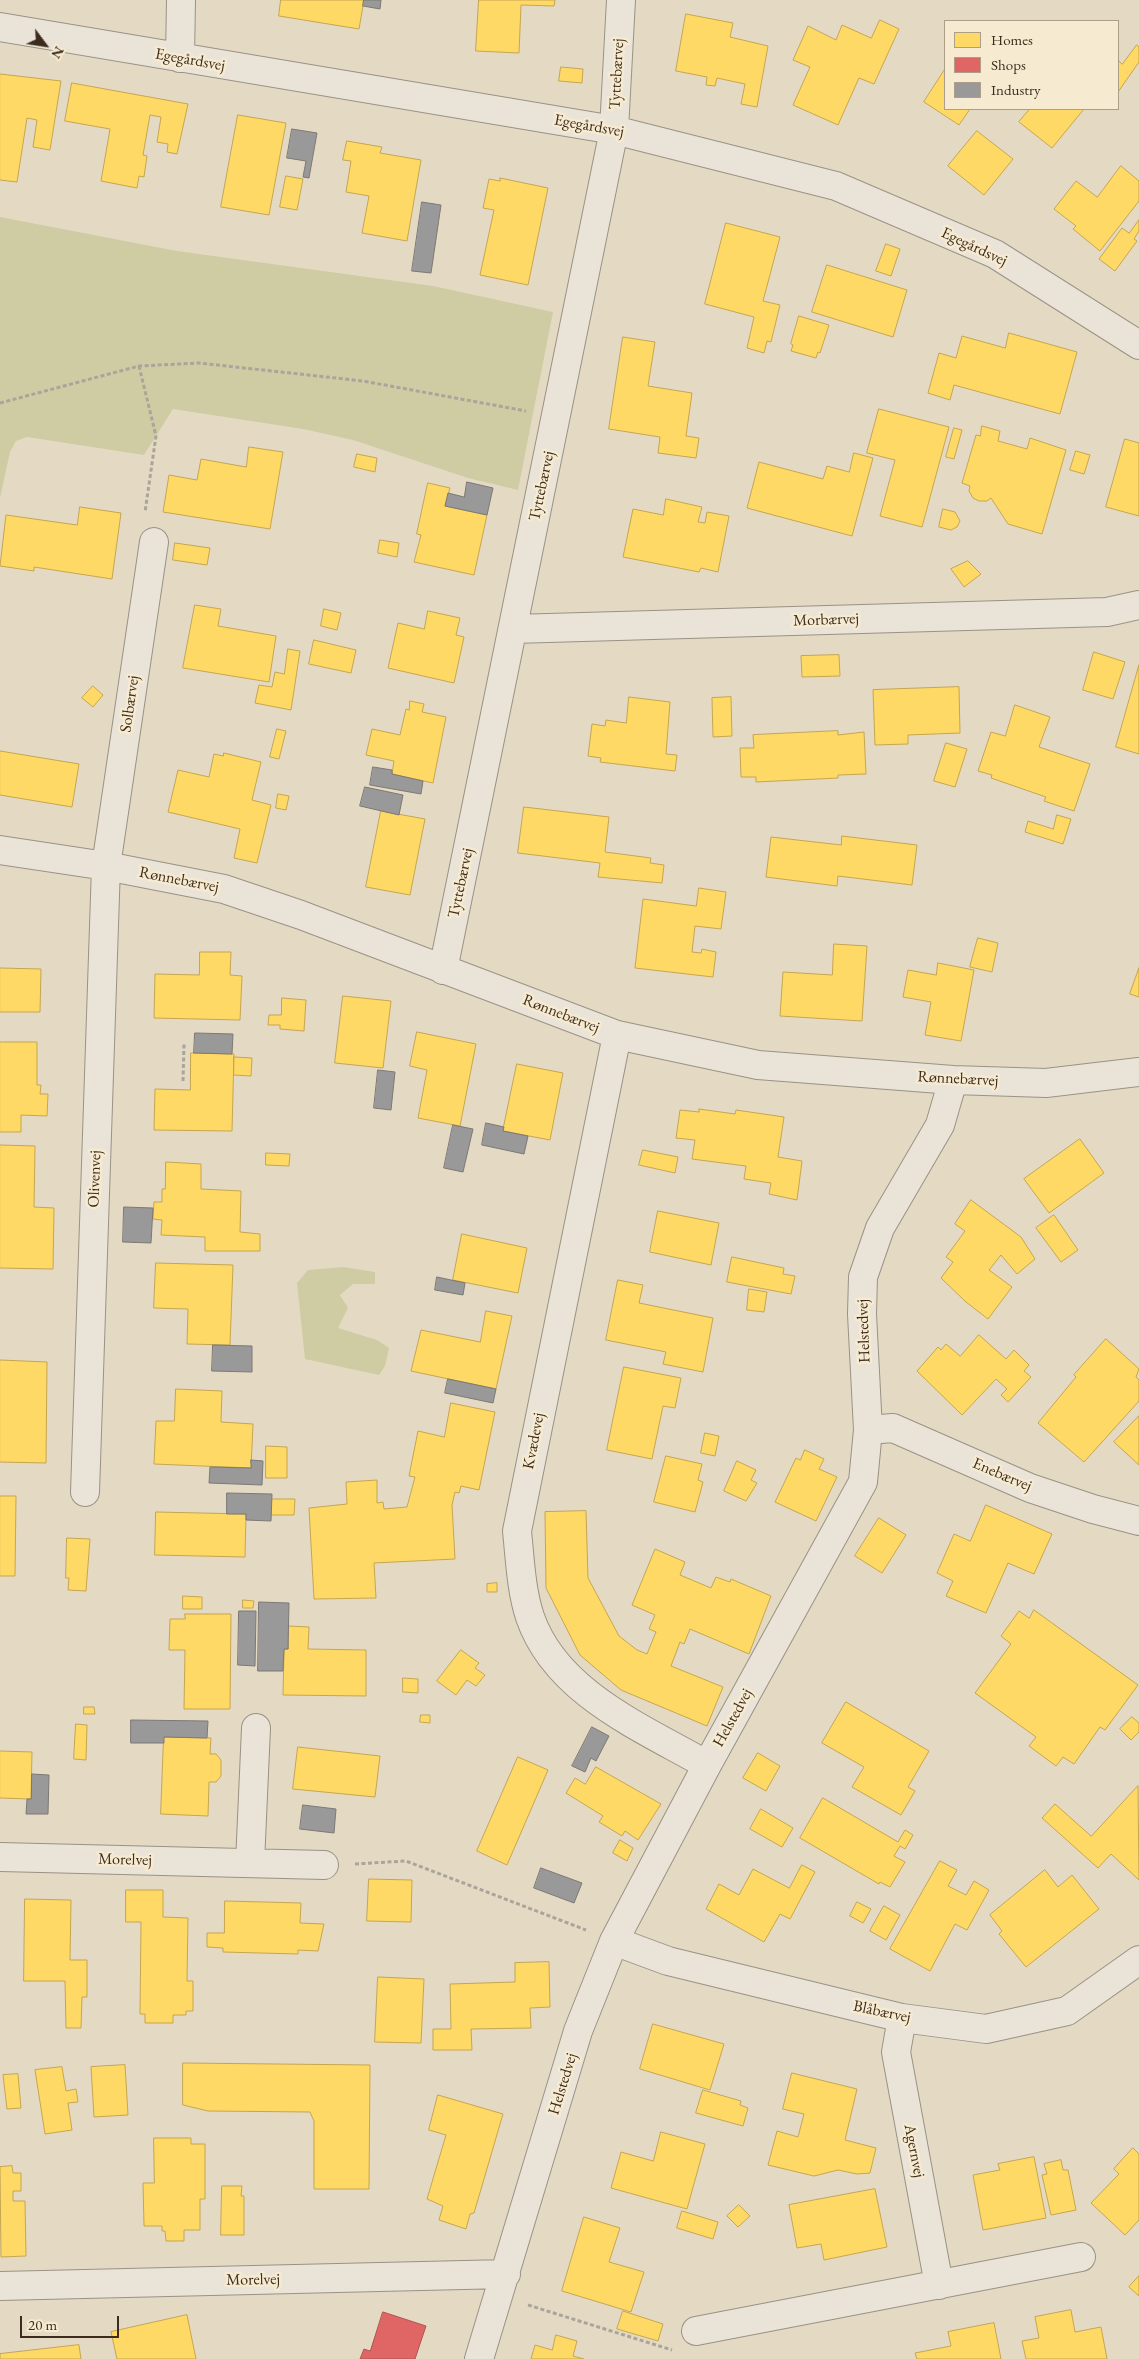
<!DOCTYPE html>
<html>
<head>
<meta charset="utf-8">
<style>
	body { margin:0 }
	#map { position:relative; width:1139px; height:2359px; overflow:hidden; background:#e4dac3; font-family:"EB Garamond",serif }
	canvas { display:block }
	.legend { position:absolute; left:944px; top:20px; width:175px; height:90px; box-sizing:border-box; background:#f6ead0; border:1px solid #ac9e88; margin:0; padding:6px 9px; list-style:none; font-size:15px; color:#3d2c1d }
	.legend li { display:flex; align-items:center; gap:10px; height:25px }
	.legend b { width:25px; border:1px solid #ac9e88 }
	.north { position:absolute; left:20px; top:20px; width:50px; height:50px; -webkit-text-stroke:4px #f6ead0; paint-order:stroke; rotate:121deg; font-size:14px; font-weight:700; line-height:20px; text-align:center; color:#3d2c1d }
	.north::after { content:''; display:block; margin:auto; width:18px; height:22px; background:#3d2c1d; clip-path:polygon(50% 0,100% 100%,50% 72%,0 100%) }
	.scale { position:absolute; left:20px; top:2316px; width:99px; height:22px; box-sizing:border-box; border:2px solid #3d2c1d; border-top:0; padding-left:6px; font-size:15px; line-height:18px; white-space:nowrap; color:#3d2c1d; -webkit-text-stroke:4px #f6ead0; paint-order:stroke }
</style>
</head>
<body>
<div id="map">
<canvas width="1139" height="2359"></canvas>
<ul class="legend">
<li><b style="height:14px;background:#ffd966"></b>Homes</li>
<li><b style="height:14px;background:#e06666"></b>Shops</li>
<li><b style="height:14px;background:#999"></b>Industry</li>
</ul>
<div class="north">N</div>
<div class="scale">20 m</div>
</div>
<script>
const g = document.querySelector('canvas').getContext('2d');
g.lineJoin = 'round';
function fillPath(path, color) {
  g.fillStyle = color;
  g.fill(path, 'evenodd');
}
function trace(path, color, width, dash) {
  g.strokeStyle = color;
  g.lineWidth = width;
  g.lineCap = dash ? 'butt' : 'round';
  g.setLineDash(dash || []);
  g.stroke(path);
}
function write(font, color, halo, rows, align = 'center') {
  g.font = font + ' "EB Garamond",serif';
  g.lineWidth = 5;
  g.setLineDash([]);
  g.textBaseline = 'middle';
  g.strokeStyle = halo;
  g.fillStyle = color;
  for (const [text, x, y, turn = 0] of rows) {
    g.save();
    g.translate(x, y);
    g.rotate((+turn || 0) * Math.PI / 180);
    g.textAlign = isNaN(turn) ? turn : align;
    if (halo) g.strokeText(text, 0, 0);
    g.fillText(text, 0, 0);
    g.restore();
  }
}
const green = new Path2D(`
	M0,217L177,251L433,286L553,312L518,490L468,478L353,440L303,429L173,409L144,455L27,437L16,441L10,452L0,498Z
	M343,1267L375,1272V1284H353L340,1295L348,1308L338,1328L377,1340L389,1348L385,1366L379,1375L305,1359L297,1283L308,1270Z`);
const homes = new Path2D(`
	M281,0H364L359,29L279,16Z
	M479,0H555L554,6L521,5L519,53L476,51Z
	M686,14L733,23L730,37L768,46L757,107L741,104L745,84L717,78L715,86L706,85L707,77L676,71Z
	M880,20L899,29L874,84L859,78L838,125L793,105L810,67L793,60L808,26L836,40L842,25L871,38Z
	M1137,45L1139,47V62L1118,92V60L1122,64Z
	M561,67L583,69L582,83L559,81Z
	M945,69V109H970L959,125L924,102Z
	M0,74L61,81L50,150L33,147L37,120L27,118L17,182L0,180Z
	M72,83L188,104L177,154L167,152L168,144L157,142L161,117L150,115L143,155L147,156L144,177L139,176L137,188L101,181L110,129L65,121Z
	M1030,109H1084L1052,148L1019,122Z
	M238,115L286,123L269,215L221,207Z
	M977,131L1013,159L984,195L948,166Z
	M347,141L382,147L380,153L421,160L407,241L362,233L369,196L346,192L351,161L343,160Z
	M1121,166L1139,181V201L1100,251L1073,229L1076,226L1054,209L1076,181L1097,197Z
	M286,176L303,179L297,210L280,207Z
	M500,178L548,188L528,285L480,275L494,210L483,208L489,179L500,181Z
	M1139,220V231L1134,239L1137,241L1115,271L1099,259L1122,228L1129,233Z
	M726,223L780,237L763,301L780,305L771,342L767,341L764,353L747,348L754,317L705,304Z
	M886,244L900,249L891,276L876,271Z
	M827,265L907,290L893,337L812,312Z
	M799,316L829,325L820,353L818,352L816,358L791,351L793,345L791,344Z
	M1009,333L1077,352L1060,414L954,385L950,400L928,393L939,353L956,358L962,336L1005,348Z
	M623,337L655,342L648,386L692,393L686,436L699,438L696,458L658,453L660,437L609,429Z
	M879,409L949,427L922,527L880,516L895,460L867,453Z
	M982,426L1000,431L998,441L1027,449L1030,438L1066,450L1042,534L1008,524L991,498L987,501H979L973,498L969,491L970,486L962,483L976,435L980,436Z
	M954,428L962,430L954,459L946,457Z
	M1125,439L1139,443V516L1106,507Z
	M249,447L283,452L270,529L163,512L169,475L197,480L201,459L246,467Z
	M1076,451L1090,455L1084,474L1070,470Z
	M854,453L873,458L852,536L747,508L759,462L823,479L827,466L849,472Z
	M357,454L377,458L375,472L354,467Z
	M428,483L450,488L445,506L487,515L474,575L414,562L421,535L417,534Z
	M666,499L702,507L698,522L705,523L707,512L729,516L718,572L701,568L699,572L623,557L633,509L663,515Z
	M80,507L121,513L112,579L34,567V571L0,566L6,515L77,525Z
	M943,509L955,512L960,521L957,527L951,530L939,527Z
	M380,540L399,543L397,557L378,553Z
	M175,543L210,548L207,565L173,560Z
	M968,561L981,574L964,587L951,569Z
	M195,605L221,609L218,626L276,636L269,682L183,668Z
	M324,609L341,613L337,630L321,626Z
	M428,611L460,618L456,635L464,637L454,683L388,668L398,623L424,629Z
	M314,640L356,650L351,673L309,664Z
	M288,649L300,651L291,710L255,703L259,685L272,687L275,672L284,674Z
	M1094,652L1125,662L1113,699L1083,690Z
	M839,655L840,676L802,677L801,656Z
	M1139,665V754L1116,747Z
	M93,686L103,695L93,707L82,698Z
	M959,687L960,733L908,735V744L875,745L873,690Z
	M629,697L670,702L666,754L677,755L675,771L600,762L601,758L588,756L592,724L605,726L606,720L626,723Z
	M731,697L732,736L713,737L712,698Z
	M410,701L424,704L422,712L446,717L433,783L392,774L394,761L366,755L372,729L400,735L406,709L409,710Z
	M1015,705L1050,717L1039,747L1090,764L1074,811L1044,801L1046,797L991,778L992,775L978,771L991,732L1005,736Z
	M277,729L286,731L279,759L270,757Z
	M838,731V735L864,732L866,774L838,775V778L756,782V777H741L740,748H754L753,735Z
	M946,743L967,749L955,787L934,781Z
	M0,751L79,764L72,807L0,795Z
	M224,753L261,762L252,800L271,805L257,863L234,858L240,829L168,812L178,770L209,777L214,754L223,756Z
	M278,794L289,796L286,810L276,808Z
	M524,807L609,817L605,852L651,858L650,863L664,865L662,883L598,877L600,863L518,853Z
	M381,811L425,819L410,895L366,887Z
	M1057,815L1071,819L1063,844L1025,832L1028,821L1053,829Z
	M842,836L917,845L912,885L838,876L837,886L766,877L771,837L841,845Z
	M699,888L726,892L721,929L695,926L692,952L701,953L702,949L716,952L713,977L635,968L643,899L696,906Z
	M978,938L998,943L992,972L970,967Z
	M834,944L867,946L862,1021L780,1016L783,972L832,975Z
	M200,952H231L230,975L242,976L240,1020L154,1018L155,974L199,975Z
	M938,963L974,970L961,1041L925,1035L931,1002L903,997L908,970L936,975Z
	M0,968L41,969L40,1012H0Z
	M1139,968V997L1130,994Z
	M343,996L391,1001L383,1068L335,1063Z
	M282,998L306,1000L304,1031L280,1029V1025H268L269,1015H281Z
	M417,1032L476,1044L460,1126L418,1118L427,1070L410,1066Z
	M0,1042H37V1085H41L40,1094H48L47,1116L21,1115V1132H0Z
	M191,1053L234,1054L232,1131L154,1130L155,1089L190,1090Z
	M234,1057L252,1058L251,1076L234,1075Z
	M517,1064L563,1073L550,1140L503,1131Z
	M699,1109L735,1114L736,1110L784,1117L778,1157L802,1161L797,1200L769,1194L771,1183L744,1179L746,1166L692,1159L695,1140L676,1138L680,1110L699,1112Z
	M1080,1139L1104,1173L1049,1213L1024,1179Z
	M0,1145L35,1146L34,1207L54,1208L53,1269L0,1268Z
	M643,1150L678,1157L675,1173L639,1165Z
	M266,1153L290,1154L289,1166L266,1165Z
	M166,1162L201,1164V1189L241,1191L240,1232L260,1234V1251H205V1237L161,1235L162,1220L153,1219L154,1202H162V1189H165Z
	M971,1200L1021,1237L1035,1259L1017,1274L1001,1255L989,1270L1012,1287L988,1319L966,1302L941,1278L953,1262L946,1257L965,1231L955,1224Z
	M658,1211L719,1223L711,1265L650,1252Z
	M1054,1215L1078,1250L1061,1262L1036,1228Z
	M462,1234L527,1248L518,1293L453,1280Z
	M732,1257L784,1268L783,1274L795,1276L791,1294L727,1282Z
	M156,1263L233,1265L230,1345L187,1344L188,1309L154,1308Z
	M618,1280L643,1285L639,1303L713,1318L703,1372L663,1364L666,1352L606,1340Z
	M749,1289L767,1292L764,1312L747,1310Z
	M486,1311L512,1316L496,1389L411,1371L421,1330L480,1342Z
	M979,1335L1006,1359L1014,1350L1029,1365L1024,1371L1031,1377L1008,1402L1001,1395L1007,1389L996,1379L962,1415L917,1371L938,1347L941,1350L946,1344L960,1356Z
	M1106,1339L1139,1369L1136,1377L1139,1380V1401L1084,1462L1038,1423L1076,1377L1074,1375Z
	M0,1360L47,1362L46,1463L0,1462Z
	M624,1367L681,1378L675,1408L663,1406L652,1459L607,1450Z
	M176,1389L222,1391L221,1422L253,1424L251,1468L154,1464L156,1421H174Z
	M451,1403L495,1412L479,1490L461,1486L459,1493L455,1492L452,1505L455,1559L374,1563L376,1598L314,1599L309,1508L347,1504L346,1482L377,1480V1503L383,1502L384,1509L407,1507L415,1477L409,1476L418,1431L444,1437Z
	M1139,1416V1465L1114,1442Z
	M705,1433L719,1436L715,1456L701,1453Z
	M266,1446L287,1447V1478H266Z
	M805,1450L824,1459L819,1469L837,1477L816,1521L775,1502L796,1458L800,1460Z
	M666,1456L702,1464L698,1480L703,1482L695,1512L654,1502Z
	M737,1461L756,1470L751,1480L757,1483L746,1501L724,1491Z
	M0,1496H16L15,1576H0Z
	M271,1499H295L294,1515H271Z
	M986,1505L1052,1534L1034,1574L1008,1563L986,1613L946,1596L953,1581L937,1573L954,1534L970,1541Z
	M586,1511L588,1578L619,1636L637,1650L647,1654L656,1632L649,1629L655,1615L632,1605L655,1549L685,1562L680,1575L711,1588L716,1577L730,1582L731,1579L771,1596L749,1654L690,1629L684,1644L680,1642L671,1666L723,1687L707,1726L621,1690L580,1655L546,1588L545,1512Z
	M156,1512L246,1514L245,1557L155,1555Z
	M879,1518L906,1535L882,1573L855,1556Z
	M67,1538L90,1539L86,1591L68,1590L69,1578H66Z
	M497,1583V1592H487V1584Z
	M183,1596L202,1597V1609H183Z
	M243,1600L254,1601L253,1608H243Z
	M1034,1610L1138,1685L1105,1730L1100,1727L1074,1764L1063,1757L1056,1766L1029,1746L1036,1737L975,1693L1011,1644L1001,1636L1019,1611L1029,1618Z
	M185,1614H231L230,1709H184L185,1650H169L170,1619H185Z
	M288,1626L309,1627L308,1649L366,1650V1696L283,1695L284,1649H288Z
	M461,1650L479,1663L475,1668L485,1675L476,1686L467,1680L456,1695L437,1681Z
	M403,1678L418,1679V1693L403,1692Z
	M846,1702L929,1751L908,1787L915,1791L901,1815L852,1787L864,1767L822,1743Z
	M84,1707H94L95,1714H84Z
	M421,1715H430V1723L420,1722Z
	M1132,1717L1139,1723V1732L1131,1740L1120,1729Z
	M76,1724L87,1725L86,1760L74,1759Z
	M164,1737L211,1738L210,1754H216L221,1760V1776L216,1782H209L208,1816L161,1814Z
	M298,1747L380,1756L375,1797L293,1789Z
	M0,1751L32,1752L31,1799L0,1798Z
	M758,1753L780,1766L766,1791L743,1778Z
	M518,1757L548,1770L507,1865L477,1851Z
	M596,1767L661,1804L638,1840L625,1831L622,1836L599,1822L603,1816L566,1793L575,1778L585,1784Z
	M1138,1786L1139,1880L1111,1854L1098,1868L1042,1818L1055,1804L1091,1836Z
	M823,1798L898,1842L905,1830L913,1835L905,1849L900,1846L894,1856L905,1862L890,1887L880,1882L879,1884L800,1838Z
	M761,1809L793,1828L782,1847L750,1829Z
	M620,1840L633,1848L627,1861L613,1853Z
	M940,1861L957,1870L948,1886L966,1895L974,1881L989,1890L967,1930L955,1924L930,1971L890,1949Z
	M802,1865L815,1872L790,1919L780,1914L764,1942L706,1909L719,1884L739,1895L753,1869L789,1888Z
	M1045,1870L1058,1887L1072,1875L1099,1909L1026,1967L999,1934L1002,1931L990,1915Z
	M369,1879L412,1880L411,1922L367,1921Z
	M126,1890H163V1917L188,1918L187,1981H193V2011H186V2015H173V2023H145V2014H140L141,1922H126Z
	M25,1899L71,1900L70,1960H87V1997H82L81,2028H66L65,1981H24Z
	M225,1901L301,1903L300,1923L324,1924L318,1951L298,1950V1954L223,1952V1948L207,1947V1933H224Z
	M857,1902L871,1909L863,1923L850,1916Z
	M884,1906L900,1915L886,1940L870,1931Z
	M549,1962L550,2007L530,2008L531,2028L471,2029L472,2050H433V2029H451L450,1984L515,1982V1963Z
	M378,1977L424,1979L421,2043L375,2042Z
	M653,2024L724,2044L710,2090L640,2069Z
	M183,2063L370,2065L369,2189H314V2121L310,2112L208,2111L183,2105Z
	M125,2065L128,2115L94,2117L91,2067Z
	M62,2067L66,2091L76,2089L78,2102L68,2103L72,2130L45,2134L35,2070Z
	M792,2073L857,2089L845,2140L876,2148L870,2173L857,2174L838,2170L814,2176L768,2165L777,2131L798,2137L804,2114L783,2109Z
	M18,2074L21,2108L7,2109L3,2075Z
	M703,2090L741,2101L740,2105L748,2108L743,2126L696,2113Z
	M438,2095L503,2114L474,2213L470,2214L466,2229L439,2220L443,2206L427,2199L446,2135L429,2130Z
	M661,2132L705,2144L687,2209L611,2188L621,2152L653,2161Z
	M154,2138H191V2144H205V2199H200V2230H184V2241H166L165,2231H162V2226H144L143,2183H154Z
	M1133,2148L1139,2154V2220L1125,2235L1091,2203L1119,2174L1114,2169Z
	M1034,2157L1046,2218L983,2230L973,2175L1000,2170L998,2164Z
	M1061,2160L1063,2170H1068L1076,2210L1051,2215L1042,2175L1047,2174L1044,2164Z
	M12,2166L13,2173H21V2191H13V2201H25L26,2256L1,2257L0,2167Z
	M222,2186H242L241,2196H244V2235H221Z
	M875,2189L887,2247L824,2260L821,2244L797,2248L789,2205Z
	M739,2205L750,2216L738,2227L727,2216Z
	M682,2211L718,2222L713,2239L677,2228Z
	M584,2217L620,2228L609,2262L644,2272L631,2312L562,2291Z
	M1139,2276V2296L1129,2287Z
	M1071,2310L1075,2332L1101,2327L1107,2359H1026L1022,2341L1039,2338L1035,2317Z
	M623,2311L663,2324L658,2341L617,2329Z
	M187,2315L196,2359H117L111,2332Z
	M994,2323L1001,2359H917L915,2353L951,2346L948,2332Z
	M556,2335L577,2341L573,2356L584,2359H531L535,2345L552,2350Z
	M79,2345L81,2359H0V2354Z`);
const shops = new Path2D(`
	M383,2312L426,2326L415,2359H360L364,2349L370,2351Z`);
const industry = new Path2D(`
	M364,0H381L380,9L363,6Z
	M292,129L317,133L309,178L303,177L306,161L287,158Z
	M422,202L441,205L431,273L412,271Z
	M467,482L493,488L487,515L445,506L448,493L464,497Z
	M373,767L392,770V774L423,781L421,794L370,785Z
	M365,787L403,795L399,815L360,806Z
	M195,1033L233,1034L232,1054L194,1053Z
	M378,1070L395,1072L391,1110L374,1108Z
	M486,1123L504,1127L503,1131L528,1136L524,1154L482,1145Z
	M453,1125L473,1129L463,1172L444,1168Z
	M124,1207L153,1208L151,1243L123,1242Z
	M437,1277L465,1283L463,1295L435,1290Z
	M213,1345L252,1346V1372L212,1371Z
	M448,1379L496,1389L493,1403L445,1393Z
	M251,1460L263,1461L262,1485L209,1483L210,1467L251,1468Z
	M227,1493L272,1494L271,1521L246,1520V1514H227Z
	M259,1602L289,1603L288,1649H284L283,1671H258Z
	M239,1611H256L255,1666L238,1665Z
	M131,1720L208,1721L207,1738L164,1737V1743H131Z
	M592,1727L609,1736L596,1761L591,1758L585,1772L572,1766Z
	M32,1774L49,1775L48,1814H26L27,1799H31Z
	M303,1805L336,1809L334,1833L300,1829Z
	M541,1868L582,1883L574,1903L534,1888Z`);
const path = new Path2D(`
	M139,366L156,436L145,512
	M0,403L139,366L199,363L363,381L526,411
	M183,1081L184,1044
	M355,1864L406,1861L586,1930
	M528,2305L672,2350`);
const minor = new Path2D(`
	M0,27L614,130L836,186L995,254L1139,345
	M180,58L181,0
	M513,629L1107,612L1139,605
	M0,850L106,866L224,889L301,915L617,1035L758,1065L953,1080L1046,1083L1139,1072
	M443,970L614,130L621,0
	M617,1035L517,1531C520,1559 521,1590 530,1617C556,1693 643,1728 707,1765
	M868,1430L893,1428L1030,1488L1093,1509L1139,1521
	M85,1492L106,866L154,542
	M0,1857L324,1865
	M250,1863L256,1728
	M614,1941L668,1961L902,2018L986,2029L1067,2011L1139,1960
	M902,2018L896,2052L939,2285
	M0,2286L506,2274
	M696,2331L1081,2257
	M479,2359L578,2031L614,1941L707,1765L863,1482L868,1430L862,1314L863,1277L880,1228L940,1125L953,1080`);
const streetNames = [
	["Egegårdsvej",190,60,10],
	["Tyttebærvej",617,74,-87],
	["Egegårdsvej",589,126,10],
	["Egegårdsvej",974,247,25],
	["Tyttebærvej",542,486,-78],
	["Morbærvej",826,620,-2],
	["Solbærvej",130,704,-82],
	["Rønnebærvej",179,880,11],
	["Tyttebærvej",461,883,-78],
	["Rønnebærvej",561,1014,21],
	["Rønnebærvej",958,1079,3],
	["Olivenvej",95,1179,-88],
	["Helstedvej",864,1331,-92],
	["Kvædevej",534,1441,-79],
	["Enebærvej",1002,1475,23],
	["Helstedvej",733,1718,-61],
	["Morelvej",125,1860,1],
	["Blåbærvej",882,2012,12],
	["Helstedvej",563,2084,-73],
	["Agernvej",914,2151,79],
	["Morelvej",253,2280,-1]
];
fillPath(green, '#cfcca4');
fillPath(homes, '#ffd966');
trace(homes, '#c5a550', 1);
fillPath(shops, '#e06666');
trace(shops, '#af5550', 1);
fillPath(industry, '#999');
trace(industry, '#7d7874', 1);
trace(minor, '#9a9284', 30);
trace(path, '#aaa49b', 3, [4, 2.5]);
trace(minor, '#e9e3d8', 28);
write('16px', '#3d2c1d', '#f6ead0', streetNames);
</script>
</body>
</html>
